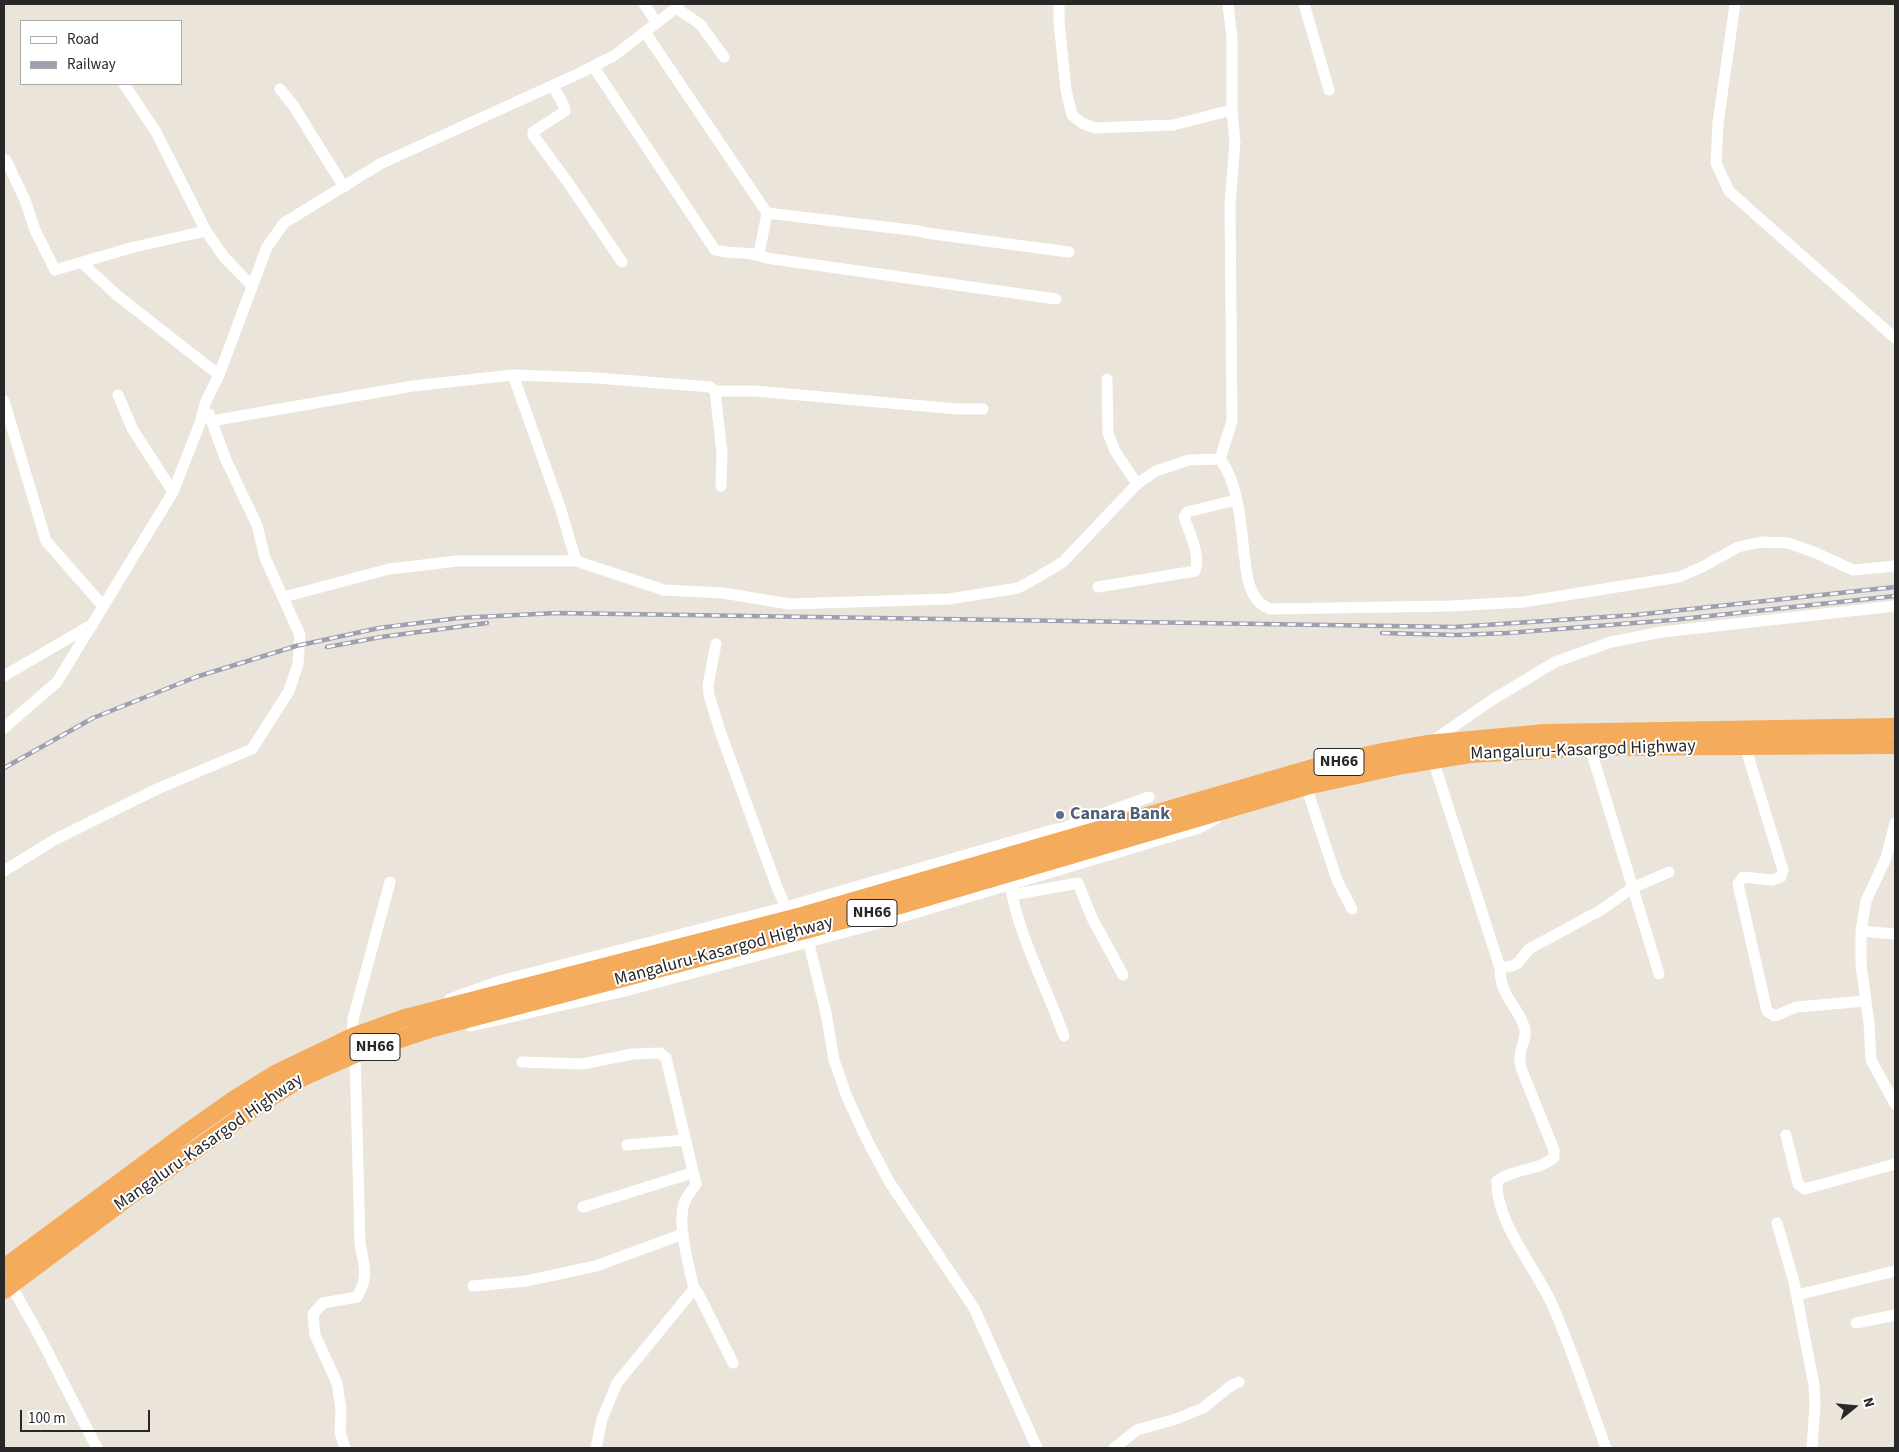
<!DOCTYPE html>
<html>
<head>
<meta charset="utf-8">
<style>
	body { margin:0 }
	#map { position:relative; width:1899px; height:1452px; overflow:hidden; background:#eae4da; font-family:"Source Sans 3",sans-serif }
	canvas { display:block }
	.frame { position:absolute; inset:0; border:5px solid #282828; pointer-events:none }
	.legend { position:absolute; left:20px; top:20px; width:162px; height:65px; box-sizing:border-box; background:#fff; border:1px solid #a9a9a9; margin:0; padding:6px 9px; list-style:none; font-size:15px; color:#282828 }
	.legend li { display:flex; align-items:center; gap:10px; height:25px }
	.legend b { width:25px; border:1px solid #a9a9a9 }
	.north { position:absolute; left:1829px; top:1382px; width:50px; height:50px; -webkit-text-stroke:4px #fff; paint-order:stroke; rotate:73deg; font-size:14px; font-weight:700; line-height:20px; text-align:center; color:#282828 }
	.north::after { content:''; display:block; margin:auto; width:18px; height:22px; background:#282828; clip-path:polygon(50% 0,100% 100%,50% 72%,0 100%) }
	.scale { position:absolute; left:20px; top:1410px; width:130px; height:22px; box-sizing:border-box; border:2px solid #282828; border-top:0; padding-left:6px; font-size:15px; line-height:18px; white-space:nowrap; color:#282828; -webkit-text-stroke:4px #fff; paint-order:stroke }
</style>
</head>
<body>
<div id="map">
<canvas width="1899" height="1452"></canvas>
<div class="frame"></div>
<ul class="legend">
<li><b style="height:6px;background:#fff"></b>Road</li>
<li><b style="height:6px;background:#9e9fb1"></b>Railway</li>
</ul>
<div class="north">N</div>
<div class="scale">100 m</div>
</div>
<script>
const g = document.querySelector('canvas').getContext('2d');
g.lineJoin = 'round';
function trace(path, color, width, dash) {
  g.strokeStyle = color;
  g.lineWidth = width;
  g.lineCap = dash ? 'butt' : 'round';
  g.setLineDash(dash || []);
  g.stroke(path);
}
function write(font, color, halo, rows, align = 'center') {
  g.font = font + ' "Source Sans 3",sans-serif';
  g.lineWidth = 4;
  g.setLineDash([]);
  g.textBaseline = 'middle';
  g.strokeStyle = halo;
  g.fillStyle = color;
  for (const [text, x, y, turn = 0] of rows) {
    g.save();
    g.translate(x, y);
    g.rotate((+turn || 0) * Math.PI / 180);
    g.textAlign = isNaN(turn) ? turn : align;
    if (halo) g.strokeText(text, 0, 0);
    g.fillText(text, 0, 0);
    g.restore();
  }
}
const minor = new Path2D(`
	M644,4L657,23
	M1059,4V22L1066,90L1072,115L1082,123L1095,128L1173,125L1232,110
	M1304,4L1329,90
	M1735,4L1718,123L1716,163L1729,191L1895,338
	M676,8L700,24L724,57
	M645,32L767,213L759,254
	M593,66L715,250C731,255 750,250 766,258L1056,299
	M124,84L156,132L206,231L224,257L252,286
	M553,86L564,106L565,111L533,132V135L569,184L622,262
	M280,89L293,105L344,187
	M6,160L25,200L35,230L55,270L134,247L206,231
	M767,213L919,231L926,233L1069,252
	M82,263L118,296L219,375
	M513,375L560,507L576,561
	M1107,379L1108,433L1115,451L1137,484
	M715,391L722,453L721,486
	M118,395L133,430L173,492
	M4,401L46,541L103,606
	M211,421L413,386L513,375L597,378L710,387L715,391H755L957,409H983
	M1220,459C1238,482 1241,524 1244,552C1246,568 1247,591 1260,603C1263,606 1267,607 1270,609L1450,606L1523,602L1679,577L1702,567L1738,547L1761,542L1788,543L1814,552L1853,570L1895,566
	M1220,459L1232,421L1230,204L1235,143L1232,110V38L1228,4
	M1098,587L1195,571C1201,555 1189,532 1184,517L1187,512L1236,500
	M284,597L389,569L458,561H576L664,590L723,593L789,604L949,599L1018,588L1031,581L1063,562L1137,484L1156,471L1189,460L1220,459
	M716,644L708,685L709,695L720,731L778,890L786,907
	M4,676L93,624
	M4,728L57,682L173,492L200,423L206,401L219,375L267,247L284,223L380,164L580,73L615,55L676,8L679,4
	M1431,742L1492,700L1555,662L1611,642L1662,632L1895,606
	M1745,746L1783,870L1781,877L1772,880L1743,877L1738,884L1767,1011L1775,1016L1796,1007L1866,1001
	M1590,747L1659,974
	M1433,760L1500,968C1500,997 1516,1003 1524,1026C1528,1037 1521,1045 1520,1056C1519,1060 1521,1064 1521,1068L1554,1150V1157C1540,1171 1514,1168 1497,1181C1495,1220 1534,1266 1551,1302C1572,1349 1588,1399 1606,1448
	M1306,786L1337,880L1352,909
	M1895,823L1886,858L1866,901L1861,931V965L1869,1023L1871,1060L1895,1104
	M1066,827L1149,797
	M4,871L54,840L157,789L252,749L289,691L298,664L300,635L265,558L257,525L226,460L209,414
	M1011,890C1021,941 1047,988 1064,1036
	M1012,895L1078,883L1092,918L1123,975
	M1861,931L1895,934
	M807,936L826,1013L834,1060L847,1097L866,1138L890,1183L974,1308L1037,1448
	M1500,968L1512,966L1518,963L1529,949L1601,910L1632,888L1669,872
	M450,999L500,981L786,907L1052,830C1065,827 1074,828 1087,833
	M471,1026L625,991L898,918L1199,828L1216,819
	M352,1037L353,1019L390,882
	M522,1062L582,1064L633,1054L660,1053L666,1058L696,1184C692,1191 686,1196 684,1204C677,1226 689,1266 694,1289L698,1293L733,1363
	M1786,1135L1798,1184L1805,1189L1895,1164
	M627,1145L684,1140
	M583,1207L692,1173
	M1777,1223L1794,1282L1814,1385L1815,1405L1812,1448
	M11,1285L40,1337L97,1448
	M473,1286L526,1281L596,1266L683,1234
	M1797,1295L1895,1271
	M1856,1323L1895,1315
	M345,1448L340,1432L341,1410L337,1383L315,1335L313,1314L323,1303L357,1297C369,1277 364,1265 360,1243L355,1054
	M596,1448L602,1419L617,1383L694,1289
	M1114,1448L1137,1430L1176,1419L1203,1408L1232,1385L1239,1382`);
const highway = new Path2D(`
	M4,1268L188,1132L232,1101L277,1073L352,1037L405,1018L802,916L1313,768L1382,752L1427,744L1545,733L1895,727
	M4,1290L127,1198L257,1106L303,1077L355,1054L433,1028L900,905L1306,786L1403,765L1470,754L1590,747L1895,745`);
const rail = new Path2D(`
	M1382,633L1456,635L1508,633L1672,620L1895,596
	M327,647L381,637L487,623
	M4,768L93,718L196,677L296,646L379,628L459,618L556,613L1455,627L1635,615L1895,587`);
const markers = [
	[1060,815,5,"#5c6f8a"]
];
const shields = [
	[1339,762,50],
	[872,913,50],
	[375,1047,50]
];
const shieldNames = [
	["NH66",1339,762],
	["NH66",872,913],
	["NH66",375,1047]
];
const streetNames = [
	["Mangaluru-Kasargod Highway",1583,751,-2],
	["Mangaluru-Kasargod Highway",724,952,-15],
	["Mangaluru-Kasargod Highway",209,1143,-35]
];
const serviceNames = [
	["Canara Bank",1070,815]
];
trace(minor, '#fff', 11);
trace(highway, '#f4ab5b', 18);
trace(rail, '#9e9fb1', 4.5);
trace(rail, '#fff', 2.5, [8]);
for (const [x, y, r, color] of markers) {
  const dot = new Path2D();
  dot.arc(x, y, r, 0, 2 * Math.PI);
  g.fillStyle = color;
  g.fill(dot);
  trace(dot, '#fff', 2);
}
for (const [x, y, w] of shields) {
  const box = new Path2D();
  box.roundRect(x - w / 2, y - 13.5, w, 27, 4);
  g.fillStyle = '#fff';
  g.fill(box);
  trace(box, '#282828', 1);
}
write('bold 16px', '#282828', null, shieldNames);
write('18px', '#282828', '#fff', streetNames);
write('bold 18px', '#4e5e75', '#fff', serviceNames, 'left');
</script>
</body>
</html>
